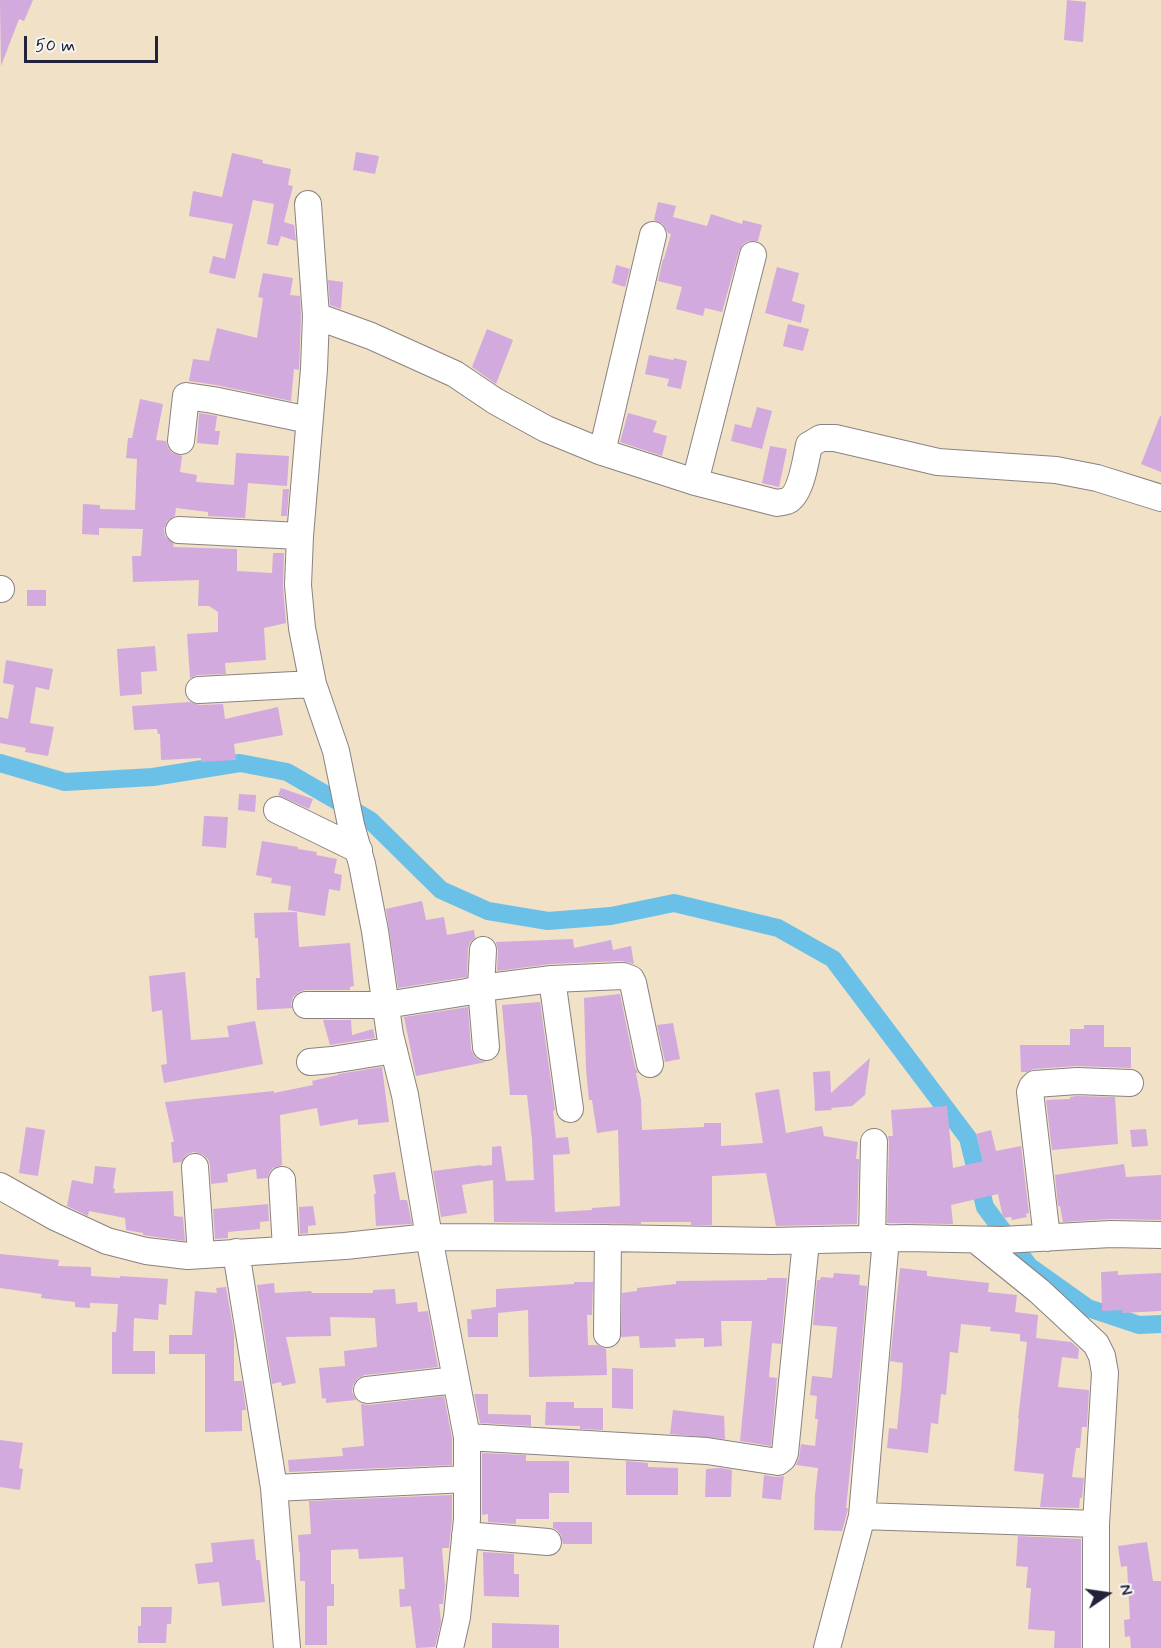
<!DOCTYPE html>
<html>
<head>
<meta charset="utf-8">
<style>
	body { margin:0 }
	#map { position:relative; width:1161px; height:1648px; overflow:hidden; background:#f1e1c6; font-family:Mynerve,sans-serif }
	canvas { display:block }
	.north { position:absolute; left:1077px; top:1564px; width:60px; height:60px; -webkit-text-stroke:4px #f6f6f2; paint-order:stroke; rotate:77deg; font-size:16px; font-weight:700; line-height:24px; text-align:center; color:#22223b }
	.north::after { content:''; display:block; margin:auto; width:21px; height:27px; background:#22223b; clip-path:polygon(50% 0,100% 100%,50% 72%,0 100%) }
	.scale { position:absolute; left:24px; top:36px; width:134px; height:27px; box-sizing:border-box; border:3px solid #22223b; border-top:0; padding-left:8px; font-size:18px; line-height:21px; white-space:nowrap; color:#22223b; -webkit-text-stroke:4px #f6f6f2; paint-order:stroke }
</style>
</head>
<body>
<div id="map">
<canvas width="1161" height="1648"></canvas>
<div class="north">N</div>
<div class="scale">50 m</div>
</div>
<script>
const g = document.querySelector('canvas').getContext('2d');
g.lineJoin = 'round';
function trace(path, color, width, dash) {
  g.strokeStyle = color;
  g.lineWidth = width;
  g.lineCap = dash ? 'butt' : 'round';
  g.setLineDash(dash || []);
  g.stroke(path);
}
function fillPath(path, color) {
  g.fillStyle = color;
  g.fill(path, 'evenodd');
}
const canal = new Path2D(`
	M0,763L65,782L153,777L240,763L287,772L370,820L441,890L488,911L548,921L611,916L674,903L778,928L833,959L968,1138L985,1207L1029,1266L1088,1308L1139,1325L1161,1324`);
const building = new Path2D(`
	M0,0H33L24,21L19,19L1,66Z
	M1067,0L1086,2L1083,42L1064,40Z
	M356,152L379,156L375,174L353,170Z
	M232,153L263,160L262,163L291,169L288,185L293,186L284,222L294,225L296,241L281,236L278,246L267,244L274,204L253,200L235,279L209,273L213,256L225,259L233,224L189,216L193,191L222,197Z
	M658,202L676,206L673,217L707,226L711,214L742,224L743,220L762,225L758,241H748L743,244L739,251L722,312L705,308L703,316L676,309L682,287L658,281L663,259H664L671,234L668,233L663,224L654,220Z
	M616,265L630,269L625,287L612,283Z
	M777,267L799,273L792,301L805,305L801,323L765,313Z
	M263,273L293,278L290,295L300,296L301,316L299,370L294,369L291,401L216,385L189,381L193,359L209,361L217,328L257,338L263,298L258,297Z
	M328,280L343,282L341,309L330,305Z
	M788,324L809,329L803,351L783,346Z
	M487,329L513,340L496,384L472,367Z
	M649,355L673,360L674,358L687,361L681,389L667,386L669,379L645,374Z
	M140,399L163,404L156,440L166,441L168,448L172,453L182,456L180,472L197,475L196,482L234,485L236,453L289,456L287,486L248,483L245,518L208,516V512L176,508L175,516L167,521L164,529L165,536L174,544L173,547L237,549V571L272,573L273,553H284L283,586L286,623L264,628L266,660L225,663L226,674L198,675L190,678L187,634L218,632V612L209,606H198L199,580L133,582L132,556H141L143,529L99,528V535L82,534L83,504L100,505V509L135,510L137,459L126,458L128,438H132Z
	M757,407L772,411L762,449L731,441L735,424L751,428Z
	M199,413L217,416L215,431H220L218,445L197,443Z
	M628,413L657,421L653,432L667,436L662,456L620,442Z
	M1160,416H1161V472L1141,464Z
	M770,446L787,449L779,487L762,483Z
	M283,489H289L287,516H281Z
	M27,590H46V606H27Z
	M155,646L157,671L141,672L142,694L120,696L117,649Z
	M6,660L53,669L49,690L36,687L30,723L54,727L48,756L25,752L26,748L0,743V717L8,719L14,685L3,683Z
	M190,702L200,705L223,704L225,719L278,707L283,735L234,744L236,760L201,762V758L161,760L160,734H158L157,729L134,730L132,706Z
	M281,788L313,799L309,809L278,795Z
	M239,794L256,795L255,812L238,810Z
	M204,816L228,817L226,848L202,846Z
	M262,841L298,847V849L317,852L316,855L337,859L334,873L342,875L340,891L329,889L325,916L288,910L291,886L271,883L272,878L256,875Z
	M422,901L426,920L444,917L447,935L474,930L475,938L470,942L468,949L467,977L398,988L386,909Z
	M297,912L299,947L350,943L354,986L350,987V990H305L299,992L293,997L291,1004L292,1008L257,1010L256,978H260L258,938H255L254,913Z
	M573,939L574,948L611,940L613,950L631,946L634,964L622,961L551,964L497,971L498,951L496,942Z
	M185,972L191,1040L229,1037L227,1026L255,1021L263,1064L164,1083L161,1065L167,1064L162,1010L152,1012L149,976Z
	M620,994L635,1067L638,1073H636L641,1100L642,1130L704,1127V1123H721V1146L763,1143L755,1093L779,1089L786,1133L822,1126L824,1136L858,1142L856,1159H859L857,1224L776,1226L766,1173L712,1176V1225H691V1222H641V1224L494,1222L493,1180L462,1185L467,1213L441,1217L433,1171L481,1165V1166L492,1165V1147L501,1146L506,1181L534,1180L532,1139L527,1095H510L502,1005L540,1002L555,1110L553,1111L556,1138L568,1137L570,1154L553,1155L555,1212L592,1210V1208L620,1206L618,1130L597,1133L592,1100H589L586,1069L584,998Z
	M468,1007L471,1049L474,1056L479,1060L486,1062L416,1076L404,1017Z
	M323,1020H351L352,1035L373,1029L375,1038L330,1045Z
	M673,1023L680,1059L665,1062L657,1025Z
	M1084,1025H1104V1047H1131V1068L1076,1066L1034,1069L1027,1072H1021L1020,1045H1070V1029H1084Z
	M870,1058L865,1095L852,1106L831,1108L832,1110L815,1111V1109H814L815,1107L813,1072L830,1071L831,1093Z
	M382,1067L389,1122L358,1125V1119L320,1126L317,1108L280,1115L282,1165L273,1168L269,1173L268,1178L257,1179L256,1169L227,1174L228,1182L211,1184L210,1165L208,1159L202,1154L193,1152L186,1155L181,1162L173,1163L171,1142H174L165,1102L274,1091V1093L313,1085L312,1081L338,1075V1074Z
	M1077,1096L1115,1097L1118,1144L1052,1150L1046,1100L1070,1099V1097Z
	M947,1106L953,1168L983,1161L976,1134L991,1130L996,1151L1021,1146L1029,1213L1026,1214L1027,1217L1012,1220L1011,1217L1003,1218L998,1194L951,1205L953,1224L887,1223L889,1142L888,1136H893L891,1110Z
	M26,1127L45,1130L38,1176L19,1173Z
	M1146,1129L1148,1146L1132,1147L1130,1130Z
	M1124,1164L1126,1177L1161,1175V1220L1110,1219L1063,1222L1060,1206H1058L1055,1175Z
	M95,1166L116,1168L113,1188L115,1189L114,1193L173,1191L174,1216L183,1217L185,1241L149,1236L143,1235V1233L126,1230L125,1218L89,1211L88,1216L67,1206L72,1180L93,1184Z
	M395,1172L400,1200H407L412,1224L376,1226L374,1194H376L373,1175Z
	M268,1204L269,1221L260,1222V1229L228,1232V1238L215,1239L213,1209Z
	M313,1206L316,1225L308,1226V1233L300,1234L299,1207Z
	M0,1254L59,1260L58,1266L91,1267V1276L120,1278V1276L168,1279L166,1305L159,1304L158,1320L134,1318L133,1351H155V1374H112V1332H116L118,1304L90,1303V1308L75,1307V1302L41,1298L42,1294L0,1288Z
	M900,1268L927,1271V1276L989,1283L988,1292L1017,1295L1015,1312L1038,1315L1036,1338L1071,1342L1079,1349L1078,1359L1062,1357L1058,1387L1089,1390L1087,1427H1082L1080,1448H1076L1072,1477L1084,1478L1082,1498H1080L1079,1508L1040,1507L1044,1474L1014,1471L1019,1419H1018L1027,1342L1020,1341V1334L990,1331L991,1327L961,1324L958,1353L950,1352L946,1395L941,1394L938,1424L931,1423L928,1453L887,1448L889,1428L897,1429L901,1390L903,1363L890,1361Z
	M1118,1271V1275L1161,1273V1311L1122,1313V1310L1102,1311L1101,1272Z
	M834,1273L860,1275L859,1285L867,1286L855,1424L846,1508H848L847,1513L842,1531L814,1530L815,1495L818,1468L796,1465L799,1458L801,1444L815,1446L818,1419H815L817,1396L810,1395L812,1376L832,1378L837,1327L813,1325L817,1280H820L821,1277L833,1278Z
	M767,1278H787L781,1344L772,1343L769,1377L777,1378L771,1446L740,1441L752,1321H721L722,1346L704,1347V1338L675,1339L676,1347L640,1348L639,1336L621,1337L622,1293L637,1291V1288L676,1284V1281L767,1280Z
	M574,1282H593L592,1315H587L588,1345H597L606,1349L607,1375L529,1377L528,1310L498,1313V1337H468L467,1319H472L471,1310L496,1307V1289L574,1284Z
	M274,1283L275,1293L311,1291L312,1293H373V1290L395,1289L396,1304L417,1302L418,1312L428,1311L438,1367L365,1375L358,1378L353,1385L352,1392L356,1400L326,1403V1398L322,1399L319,1368L345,1366L344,1351L377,1347L375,1318L330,1317L331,1336L286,1337L296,1383L282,1386L281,1382L272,1384L257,1285Z
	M226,1287L234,1333V1381H242L246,1410H242V1431L205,1432V1354H169V1335H192L195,1291L217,1293L216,1288Z
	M612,1368L633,1369V1409L612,1408Z
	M474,1394H488V1414L531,1415V1426L480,1423Z
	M444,1396L452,1438V1465L289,1472L288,1460L343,1456L342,1448L364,1446L361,1404L369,1405Z
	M546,1402H574V1408H603V1430L580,1429V1426L545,1425Z
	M673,1410L724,1416L725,1439L670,1434Z
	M0,1440L23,1443L19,1468L23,1469L20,1490L0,1487Z
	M482,1453L526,1455V1461H569V1493H549V1519H516V1524L488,1522V1514L482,1515Z
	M626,1461L648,1463V1467L678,1468V1495H626Z
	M721,1468L732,1470L731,1497H705L706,1469Z
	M764,1475L776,1477L784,1476L781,1500L762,1498Z
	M452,1495V1518L449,1548H442L445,1586L443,1604H439L441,1622L435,1647L416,1648L411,1606L400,1607L399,1589H405L403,1557L359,1559L358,1549L331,1550V1584H334V1606H327V1645H305V1581H300V1552H299L298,1535L311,1534L309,1501Z
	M553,1522H592V1544H563L561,1535L557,1530L553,1528Z
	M1018,1536L1081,1539V1648H1054L1055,1631L1028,1629L1031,1588H1026L1028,1567L1016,1566Z
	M254,1539L256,1560H260L265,1602L222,1606L219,1582L198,1584L195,1564L213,1562L211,1543Z
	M1147,1542L1153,1581H1161V1648H1131L1130,1636L1125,1637L1124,1620L1130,1619L1127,1566L1121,1567L1118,1546Z
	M483,1552L514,1554V1574H519V1597L484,1596Z
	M141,1607H172L171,1624H167L166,1643H138V1626H141Z
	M492,1623L559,1625V1648H492Z`);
const minor = new Path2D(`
	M308,204L316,316
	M181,441L186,396L213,400L309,420
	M602,452L653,235
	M695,482L753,255
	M179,530L300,536
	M0,589H1
	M199,690L313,684
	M277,810L359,850
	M483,950L481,988L486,1047
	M552,979L570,1109
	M306,1005H386L467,992L481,988L552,979L623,976L631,979L633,983L650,1064
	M310,1062L332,1060L394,1050
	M195,1167L201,1255
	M282,1180L286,1249
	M0,1186L55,1217L107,1241L146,1251L188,1256L345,1246L429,1237L608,1238L772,1241L906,1238L1002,1240L1111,1234L1161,1235
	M1047,1238L1030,1092L1032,1087L1035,1084L1077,1081L1130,1083
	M872,1239L874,1142
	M976,1240L1039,1291L1096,1344L1102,1356L1105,1373L1096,1524V1648
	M236,1252L274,1488L287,1648
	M607,1334L608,1238
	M367,1390L456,1380
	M467,1437L707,1451L778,1462L783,1458L785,1453L806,1241
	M274,1488L467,1479
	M862,1516L1096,1524
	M465,1535L548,1542
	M450,1648L457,1617L467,1519V1437L429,1237L405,1095L390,1035L375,931L362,864L351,825L336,751L313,684L302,628L298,585L300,536L314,369L316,316L371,336L455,374L495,401L546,429L602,452L695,482L777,503C781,502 784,502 787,501C801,495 806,459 809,445L821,438H835L938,462L1056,470L1097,478L1161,498
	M827,1648L862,1516L886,1238`);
trace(canal, '#6ac0e7', 18);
fillPath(building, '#d2aadd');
trace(minor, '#8a8280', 28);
trace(minor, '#fff', 26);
</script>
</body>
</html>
